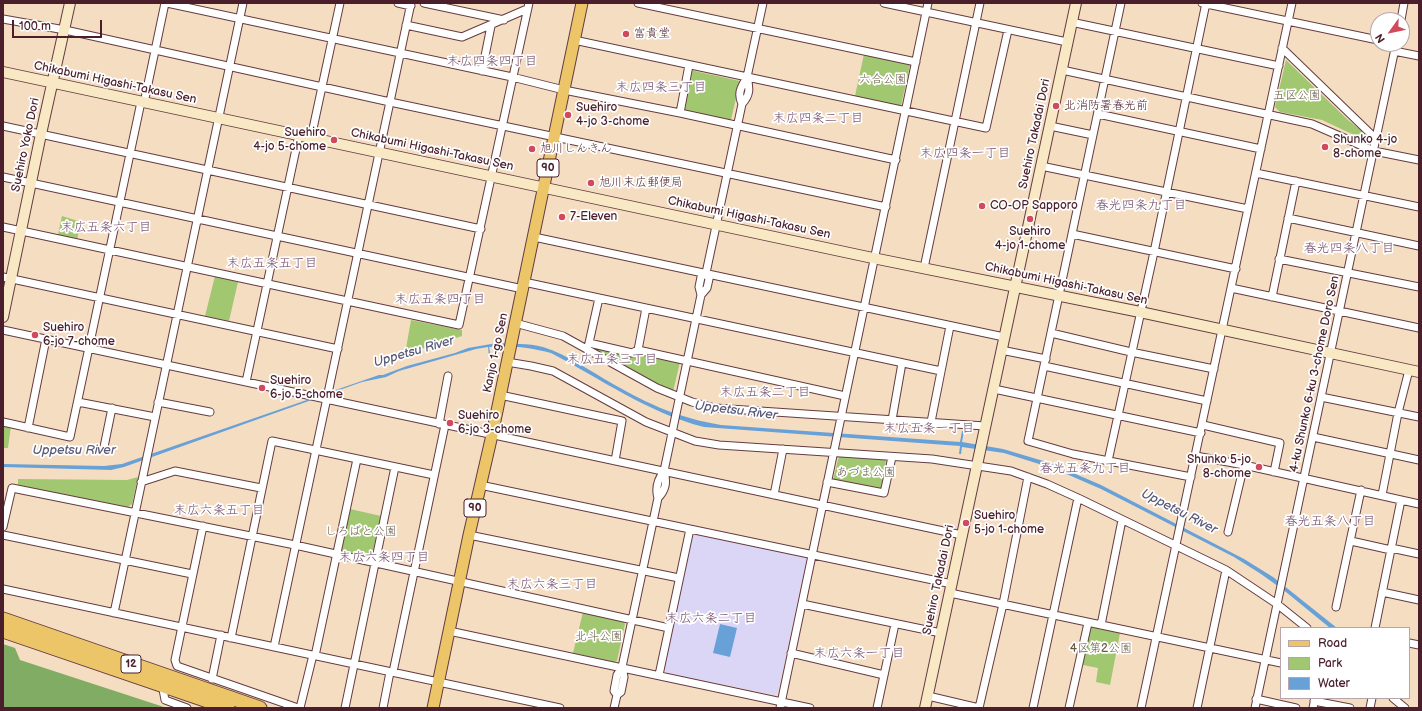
<!DOCTYPE html>
<html>
<head>
<meta charset="utf-8">
<style>
	body { margin:0 }
	#map { position:relative; width:1422px; height:711px; overflow:hidden; background:#f5ddc2; font-family:"Balsamiq Sans",sans-serif }
	canvas { display:block }
	.frame { position:absolute; inset:0; border:4px solid #4a1f2b; pointer-events:none }
	.legend { position:absolute; left:1280px; top:627px; width:130px; height:72px; box-sizing:border-box; background:#fff; border:1px solid #b7a5aa; margin:0; padding:5px 7px; list-style:none; font-size:12px; color:#4a1f2b }
	.legend li { display:flex; align-items:center; gap:8px; height:20px }
	.legend b { width:20px; border:1px solid #b7a5aa }
	.north { position:absolute; left:1370px; top:12px; width:40px; height:40px; box-sizing:border-box; background:#fff; border:1px solid #b7a5aa; border-radius:50%; rotate:237deg; font-size:11px; font-weight:700; line-height:16px; text-align:center; color:#4a1f2b }
	.north::after { content:''; display:block; margin:auto; width:14px; height:18px; background:#d1495b; clip-path:polygon(50% 0,100% 100%,50% 72%,0 100%) }
	.scale { position:absolute; left:12px; top:20px; width:90px; height:18px; box-sizing:border-box; border:2px solid #4a1f2b; border-top:0; padding-left:5px; font-size:12px; line-height:14px; white-space:nowrap; color:#4a1f2b; -webkit-text-stroke:3px #fff; paint-order:stroke }
</style>
</head>
<body>
<div id="map">
<canvas width="1422" height="711"></canvas>
<div class="frame"></div>
<ul class="legend">
<li><b style="height:5px;background:#edc569"></b>Road</li>
<li><b style="height:11px;background:#a1c771"></b>Park</li>
<li><b style="height:11px;background:#68a1d7"></b>Water</li>
</ul>
<div class="north">N</div>
<div class="scale">100 m</div>
</div>
<script>
const g = document.querySelector('canvas').getContext('2d');
g.lineJoin = 'round';
function fillPath(path, color) {
  g.fillStyle = color;
  g.fill(path, 'evenodd');
}
function trace(path, color, width, dash) {
  g.strokeStyle = color;
  g.lineWidth = width;
  g.lineCap = dash ? 'butt' : 'round';
  g.setLineDash(dash || []);
  g.stroke(path);
}
function write(font, color, halo, rows, align = 'center') {
  g.font = font + ' "Balsamiq Sans","Klee One",sans-serif';
  g.lineWidth = 3.5;
  g.setLineDash([]);
  g.textBaseline = 'middle';
  g.strokeStyle = halo;
  g.fillStyle = color;
  for (const [text, x, y, turn = 0] of rows) {
    g.save();
    g.translate(x, y);
    g.rotate((+turn || 0) * Math.PI / 180);
    g.textAlign = isNaN(turn) ? turn : align;
    if (halo) g.strokeText(text, 0, 0);
    g.fillText(text, 0, 0);
    g.restore();
  }
}
const built = new Path2D(`
	M696,533L805,556L807,558L778,693L774,695L667,673L663,667L692,536Z`);
const green = new Path2D(`
	M864,54L910,65L901,106L855,96Z
	M1286,60L1348,120L1372,139L1371,141L1369,142L1322,120L1280,112L1275,107Z
	M690,70L740,81L731,120L682,110Z
	M62,216L81,222L77,240L58,235Z
	M215,276L238,282L229,321L205,316Z
	M411,320L462,330V336L405,354Z
	M592,346L631,357L642,353L680,362L673,392L656,385L591,349Z
	M3,424L11,426L8,448H3Z
	M841,456L886,460L881,489L879,490L833,480L838,459Z
	M138,477L132,504L128,507L18,486V479L127,480Z
	M350,509L381,516L372,555L370,557L344,552L341,549Z
	M583,612L623,621L625,624L617,661L614,662L573,653Z
	M1093,627L1120,633L1110,685L1096,682L1098,668L1083,665L1089,629Z`);
const forest = new Path2D(`
	M3,644L15,648L20,660L167,708H3Z`);
const water = new Path2D(`
	M497,343C512,344 528,343 543,347C568,355 590,371 613,384C650,405 679,418 721,425L960,442L962,431H964L962,442L1003,449L1050,463L1101,485L1244,559L1273,577L1337,628H1330L1286,592L1261,574L1234,557L1101,489L1055,469L1004,453L962,447L961,454H959L960,446L704,427C648,413 601,379 551,353C531,348 510,345 489,347L491,357H489L488,347L476,349L399,371L386,377L362,382L124,467L111,470L3,467V464L104,466L122,464L379,375H383L407,366L455,353L468,348Z
	M720,624L737,628L730,657L713,653Z`);
const street = new Path2D(`
	M167,3L512,77L564,90L680,113L896,160
	M398,3L411,6
	M424,3L504,20
	M638,3L916,62
	M884,3L1067,42
	M1121,3L1028,441L1073,454L1191,477
	M1202,3L1378,40
	M3,19L65,30L390,102L886,207
	M1401,20L1404,3
	M1071,22L1279,66
	M406,25L462,37L527,9
	M574,40L986,128L1008,30
	M1282,48L1376,139
	M1394,51L1419,56
	M1062,70L1312,124L1374,151L1419,160
	M482,71L491,26
	M144,103L165,3
	M742,104C737,93 741,87 747,77L763,3
	M680,113L689,65
	M1098,114L1261,149
	M3,126L481,229
	M1050,126L1093,135
	M311,138L340,3
	M1041,166L1248,209
	M1256,173L1419,207
	M3,177L523,289
	M1288,218L1419,246
	M3,227L459,325L529,3
	M1072,234L1236,269
	M534,237L1004,337
	M1279,259L1419,287
	M924,268L980,3
	M3,277L338,349
	M524,282L941,371
	M1231,288L1419,328
	M701,295L707,288L709,279L706,273L742,104C750,95 750,89 747,77
	M1272,297L1296,181
	M515,323L563,336L657,388L692,402L715,408L985,426
	M3,330L962,535
	M1051,333L1131,352L1214,369
	M589,343L599,298
	M587,349L589,343L632,353L638,350L646,308
	M638,350L845,396
	M1001,350L1046,359
	M507,362L531,366L553,371L646,422L695,441L719,445L932,459L1011,471L1047,484L1078,498L1226,570L1277,604L1307,628
	M1044,366L1207,401
	M246,382L299,135
	M994,389L1201,433
	M500,395L622,421L615,461
	M1321,397L1419,417
	M78,402L155,417
	M158,402L210,412
	M892,420L902,363
	M3,422L70,437L141,102
	M931,422L950,326
	M439,424L448,376
	M1203,425L1280,443L1274,472
	M28,428L46,339
	M1313,437L1419,460
	M104,447L112,408
	M1196,456L1244,465L1419,504
	M1108,461L1154,252L1206,3
	M664,471L701,295L699,287L701,277L706,273
	M141,482L175,471L261,488
	M827,482L884,493L892,457
	M480,485L952,584
	M774,495L783,449
	M1382,495L1398,413L1409,370
	M203,526L175,660L177,666L298,708
	M3,527L12,488L295,545L669,628
	M1228,532L1244,465
	M3,535L192,574
	M469,535L679,578
	M1351,541L1391,550
	M1391,548L1419,554
	M3,589L560,708
	M1382,592L1419,600
	M950,593L1281,663
	M802,604L941,633
	M1336,607L1361,490
	M114,613L243,3
	M1101,625L1122,520
	M1375,628L1401,500
	M449,631L810,708
	M231,638L272,441L434,475
	M1409,643L1419,645
	M274,647L411,3
	M791,653L884,675
	M315,656L357,459
	M393,672L445,425
	M659,675L690,529
	M212,679L221,635
	M162,684L165,700L187,708
	M617,695L614,691L617,675L622,667L658,498C655,488 658,479 664,471C667,482 666,490 658,498
	M928,696L979,708
	M1393,698L1405,708
	M1256,699L1296,708
	M1314,701L1350,708
	M300,708L313,655
	M345,708L395,467
	M383,708L390,672
	M614,708L617,695L621,692L624,677L622,667
	M780,708L928,3
	M877,708L895,624
	M979,708L1003,604L1028,477
	M1033,708L1078,498
	M1069,708L1088,623
	M1141,708L1292,3
	M1197,708L1226,570
	M1255,708L1396,44
	M1313,708L1315,698
	M1370,708L1372,698`);
const secondary = new Path2D(`
	M3,72L868,257L1140,312L1419,372
	M3,317L41,134L70,3
	M925,708L1076,3`);
const primary = new Path2D(`
	M433,708L469,535L492,435L582,3`);
const highway = new Path2D(`
	M3,619L260,708
	M3,631L228,708`);
const markers = [
	[626,34,4,"#d1495b"],
	[1056,106,4,"#d1495b"],
	[568,115,4,"#d1495b"],
	[334,140,4,"#d1495b"],
	[1325,147,4,"#d1495b"],
	[532,149,4,"#d1495b"],
	[591,183,4,"#d1495b"],
	[982,206,4,"#d1495b"],
	[562,217,4,"#d1495b"],
	[1030,219,4,"#d1495b"],
	[35,335,4,"#d1495b"],
	[262,388,4,"#d1495b"],
	[450,423,4,"#d1495b"],
	[1259,467,4,"#d1495b"],
	[966,523,4,"#d1495b"]
];
const shields = [
	[548,168,22],
	[475,508,22],
	[131,664,20]
];
const shieldNames = [
	["90",548,168],
	["90",475,508],
	["12",131,664]
];
const poiNames = [
	["富貴堂",634,34],
	["北消防署春光前",1064,106],
	["Suehiro",576,108],
	["4-jo 3-chome",576,122],
	["Suehiro",326,133,"right"],
	["4-jo 5-chome",326,147,"right"],
	["Shunko 4-jo",1333,140],
	["8-chome",1333,154],
	["旭川しんきん",540,149],
	["旭川末広郵便局",599,183],
	["CO-OP Sapporo",990,206],
	["7-Eleven",570,217],
	["Suehiro",1030,232,"center"],
	["4-jo 1-chome",1030,246,"center"],
	["Suehiro",43,328],
	["6-jo 7-chome",43,342],
	["Suehiro",270,381],
	["6-jo 5-chome",270,395],
	["Suehiro",458,416],
	["6-jo 3-chome",458,430],
	["Shunko 5-jo",1251,460,"right"],
	["8-chome",1251,474,"right"],
	["Suehiro",974,516],
	["5-jo 1-chome",974,530]
];
const parkNames = [
	["六合公園",883,80],
	["五区公園",1297,96],
	["あづま公園",866,473],
	["しろばと公園",361,532],
	["北斗公園",599,637],
	["4区第2公園",1101,649]
];
const streetNames = [
	["Chikabumi Higashi-Takasu Sen",115,83,12],
	["Suehiro Takadai Dori",1035,134,-78],
	["Suehiro Yoko Dori",26,145,-78],
	["Chikabumi Higashi-Takasu Sen",432,150,12],
	["Chikabumi Higashi-Takasu Sen",749,218,12],
	["Chikabumi Higashi-Takasu Sen",1066,284,12],
	["Kanjo 1-go Sen",496,353,-78],
	["4-ku Shunko 6-ku 3-chome Doro Sen",1315,374,-78],
	["Suehiro Takadai Dori",939,580,-78]
];
const neighbourhoodNames = [
	["末広四条四丁目",492,62],
	["末広四条三丁目",661,88],
	["末広四条二丁目",818,119],
	["末広四条一丁目",965,154],
	["春光四条九丁目",1141,206],
	["末広五条六丁目",106,228],
	["春光四条八丁目",1349,249],
	["末広五条五丁目",272,264],
	["末広五条四丁目",440,300],
	["末広五条三丁目",612,360],
	["末広五条二丁目",765,393],
	["末広五条一丁目",929,429],
	["春光五条九丁目",1085,469],
	["末広六条五丁目",219,511],
	["春光五条八丁目",1330,522],
	["末広六条四丁目",384,558],
	["末広六条三丁目",552,585],
	["末広六条二丁目",711,619],
	["末広六条一丁目",859,654]
];
const waterNames = [
	["Uppetsu River",414,352,-16],
	["Uppetsu River",736,411,7],
	["Uppetsu River",74,451],
	["Uppetsu River",1179,512,27]
];
fillPath(built, '#dcd6f6');
fillPath(green, '#a1c771');
fillPath(forest, '#80ac63');
fillPath(water, '#68a1d7');
trace(street, '#643c42', 9);
trace(secondary, '#643c42', 12);
trace(primary, '#643c42', 13);
trace(highway, '#643c42', 15);
trace(street, '#fff', 7);
trace(secondary, '#f8e8c3', 10);
trace(primary, '#edc569', 11);
trace(highway, '#edc569', 13);
for (const [x, y, r, color] of markers) {
  const dot = new Path2D();
  dot.arc(x, y, r, 0, 2 * Math.PI);
  g.fillStyle = color;
  g.fill(dot);
  trace(dot, '#fff', 1.5);
}
for (const [x, y, w] of shields) {
  const box = new Path2D();
  box.roundRect(x - w / 2, y - 9, w, 18, 3);
  g.fillStyle = '#fff';
  g.fill(box);
  trace(box, '#4a1f2b', 1);
}
write('bold 11px', '#4a1f2b', null, shieldNames);
write('12px', '#4a1f2b', '#fff', poiNames, 'left');
write('12px', '#685a44', '#fff', parkNames);
write('12px', '#4a1f2b', '#fff', streetNames);
write('13px', '#724b69', '#fff', neighbourhoodNames);
write('italic 13px', '#585a78', '#fff', waterNames);
</script>
</body>
</html>
